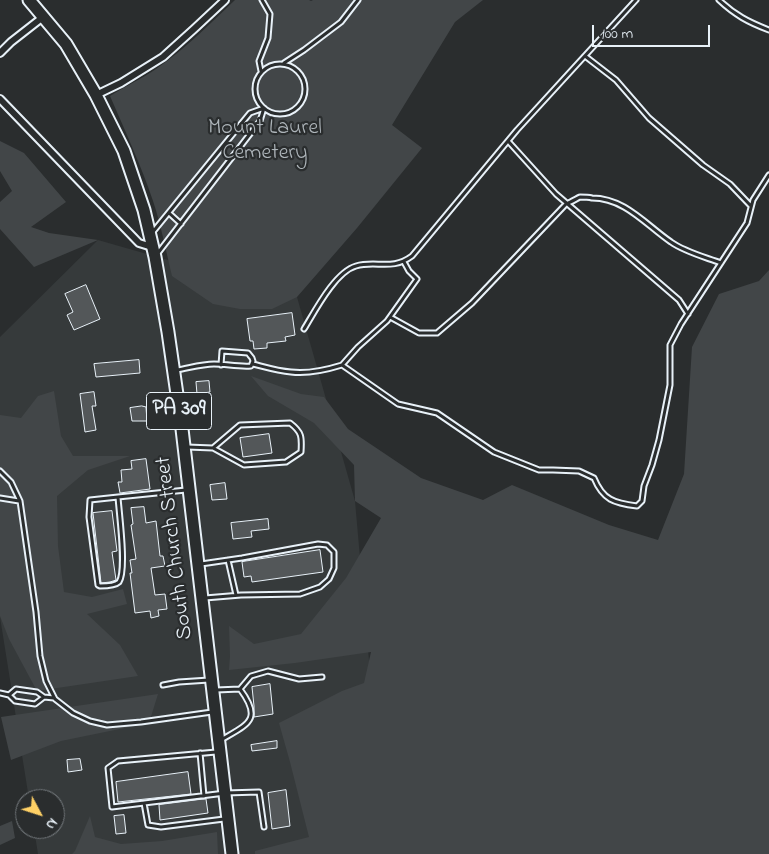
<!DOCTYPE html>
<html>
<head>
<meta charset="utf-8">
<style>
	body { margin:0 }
	#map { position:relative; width:769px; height:854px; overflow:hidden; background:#2a2d2e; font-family:"Indie Flower",sans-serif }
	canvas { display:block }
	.north { position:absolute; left:15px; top:789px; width:50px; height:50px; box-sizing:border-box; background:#2a2d2e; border:1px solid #767b7f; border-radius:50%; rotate:130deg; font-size:14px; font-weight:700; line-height:20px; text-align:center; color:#e8f1f8 }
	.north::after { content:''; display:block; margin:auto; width:18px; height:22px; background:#ffd166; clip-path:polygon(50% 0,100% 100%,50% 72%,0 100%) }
	.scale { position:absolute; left:592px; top:25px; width:118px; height:22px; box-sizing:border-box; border:2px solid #e8f1f8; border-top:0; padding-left:6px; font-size:15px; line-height:18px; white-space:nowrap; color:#e8f1f8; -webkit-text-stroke:4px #2a2d2e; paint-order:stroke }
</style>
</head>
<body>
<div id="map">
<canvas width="769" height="854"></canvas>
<div class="north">N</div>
<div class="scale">100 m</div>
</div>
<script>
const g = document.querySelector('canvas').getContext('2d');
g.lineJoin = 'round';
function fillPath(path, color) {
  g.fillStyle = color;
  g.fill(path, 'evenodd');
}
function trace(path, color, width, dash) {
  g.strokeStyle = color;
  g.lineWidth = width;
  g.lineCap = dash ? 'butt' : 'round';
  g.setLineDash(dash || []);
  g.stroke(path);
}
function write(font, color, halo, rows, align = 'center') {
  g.font = font + ' "Indie Flower",sans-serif';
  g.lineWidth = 4.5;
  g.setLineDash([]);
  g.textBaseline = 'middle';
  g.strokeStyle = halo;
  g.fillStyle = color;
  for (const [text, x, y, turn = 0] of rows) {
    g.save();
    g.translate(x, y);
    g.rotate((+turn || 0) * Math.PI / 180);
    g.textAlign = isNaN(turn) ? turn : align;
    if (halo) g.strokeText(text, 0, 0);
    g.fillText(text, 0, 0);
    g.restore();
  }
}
const built = new Path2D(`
	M98,240L297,297L355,501L386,854H38L34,829H55V799H29L0,617V337Z`);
const green = new Path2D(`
	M235,0H309L311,1L313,0H483L455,22L392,125L422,148L357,228L297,297L272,309H240L213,304L172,276C166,251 161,225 153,201C141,165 125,131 110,96C125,86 142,79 156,69C185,49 210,24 235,0Z
	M0,141L24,153L66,202L31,227L49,233L98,240L34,267L0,229V202L12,191L0,171Z
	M769,270V854H255V851L309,837L290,762L279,723L342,691L364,683L371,652L295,663L229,670L230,656L229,626L254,644L301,634L346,578L381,518L355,501L354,465L314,423L268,396L251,376L301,394L324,397L348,429L421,478L483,500L512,485L609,525L658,540L684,474L692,347L719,294L759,281Z
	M54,391L61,436L73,456H130L88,470L57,496L58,546L64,592L92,597L123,589L127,604L87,614L120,645L138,676L37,691L9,639L0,616V415L21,418L38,396Z
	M158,694L149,723L61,741L11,760L1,717Z
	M90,816L95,837L121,844L162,841L217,832L218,854H72L75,851Z
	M12,821L15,838L0,845V826Z`);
const building = new Path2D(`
	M86,285L100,319L74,330L67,315L73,312L65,294Z
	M292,313L295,335L285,337L286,341L267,343V348L254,349L253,341H250L247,319Z
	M139,360L140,373L96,377L94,364Z
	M209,381L210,392L197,394L196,382Z
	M94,392L96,406H92L96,430L85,432L80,394Z
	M142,406L146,407L147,421H132L130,408Z
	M269,434L272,453L243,457L240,438Z
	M146,459L150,489L120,493L118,482H122L121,470L132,469L131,461Z
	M225,483L227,499L212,500L210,485Z
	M144,507L146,523L156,521L160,556H163L165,566L151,568L155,595L165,594L167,609L158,610L159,616L151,618L150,611L135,613L130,573H132L130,560L136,559L131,525L133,524L131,508Z
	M112,511L117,551L112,552L116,580L110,582L101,583L93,513Z
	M268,519L269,529L251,531L252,537L233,539L231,523Z
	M320,550L323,572L252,582L251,576L244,577L242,562Z
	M270,684L273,714L254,717V706L252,687Z
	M277,741V748L252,751L251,745Z
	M80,759L82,770L68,772L67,760Z
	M188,772L191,794L118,802L116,782Z
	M286,790L290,826L272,829L268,793Z
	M206,799L208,813L160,820L159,805Z
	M124,815L126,833L116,834L114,816Z`);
const lane = new Path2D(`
	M719,0C735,15 748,22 769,30
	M585,56L616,80L649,118L703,165L730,184L751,206
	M284,63L304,50L341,22L358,0
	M255 89a25 25 0 1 1 50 0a25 25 0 1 1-50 0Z
	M261,71L259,61L268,38L270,14L262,0
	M508,141L556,194L679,300L688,314
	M169,213L181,224
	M152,233L250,113L264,108L260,121L158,253
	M390,317L419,333H437L472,303L566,204C571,202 576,199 580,197C584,197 588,197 592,198C625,198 646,225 671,242C685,252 705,257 721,263
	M304,329C315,311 335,272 356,266C376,260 392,271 412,256L517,130L636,0
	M253,364C265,367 278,371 291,372C308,374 326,370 342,365L398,404L437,413L494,452L539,470H553L579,471L594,478C603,500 614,503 637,506L642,501L644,486L652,465L659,440L670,385V345L681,324L747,223L753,200L769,175
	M342,365L358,347L387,321L417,279L409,271L404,262
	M177,370C189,368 202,364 214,364C226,364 238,367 251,366L253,361L252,358L248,353L222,351L221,365
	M187,447L213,448L244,465L286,462L301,452C302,437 302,432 290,423L240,425L213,448
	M0,471L11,482L20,501L36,612L40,656L46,681L55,699L73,713L90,721L107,725L141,722L212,712
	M118,497L90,500L89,517L98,585L100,586C106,586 115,586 119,582C127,570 119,513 118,497L186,490
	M0,498L19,501
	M228,560L236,595
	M201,564L242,558L318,544L327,545L334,552V568L329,579L320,587L300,594L241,595L205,598
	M163,685L179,682L209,680
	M216,690L240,689L251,676L268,671L299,679L322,677
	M0,693L9,695L15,701L35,704L44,697
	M9,695L16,689L37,692L44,697L54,698
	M221,740C248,724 263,720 240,689
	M216,752L118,761L108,768L112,807L225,793L259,792L264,827
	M200,753L204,796
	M144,803L148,825L161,827L224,819`);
const street = new Path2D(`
	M0,53L11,42L43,17
	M96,95L121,83L163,57L194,29L225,0
	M0,99L139,243L152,247`);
const highway = new Path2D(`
	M29,0L66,44L96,95L124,151L144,210L155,257L168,332L182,429L232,854`);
const shields = [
	[179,411,65]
];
const shieldNames = [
	["PA 309",179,411]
];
const parkNames = [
	["Mount Laurel",265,129],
	["Cemetery",265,154]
];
const streetNames = [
	["South Church Street",176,548,-97]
];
fillPath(built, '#363a3b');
fillPath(green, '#424648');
fillPath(building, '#535759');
trace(building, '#e8f1f8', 1);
trace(lane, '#e8f1f8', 7);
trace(street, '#e8f1f8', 10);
trace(highway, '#e8f1f8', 15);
trace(lane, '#2a2d2e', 3);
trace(street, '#2a2d2e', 6);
trace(highway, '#2a2d2e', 11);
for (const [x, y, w] of shields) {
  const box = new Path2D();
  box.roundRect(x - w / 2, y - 18.5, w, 37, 4);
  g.fillStyle = '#2a2d2e';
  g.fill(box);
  trace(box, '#e8f1f8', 1);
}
write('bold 21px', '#e8f1f8', null, shieldNames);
write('22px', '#aeb5ba', '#2a2d2e', parkNames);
write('22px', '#e8f1f8', '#2a2d2e', streetNames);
</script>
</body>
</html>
